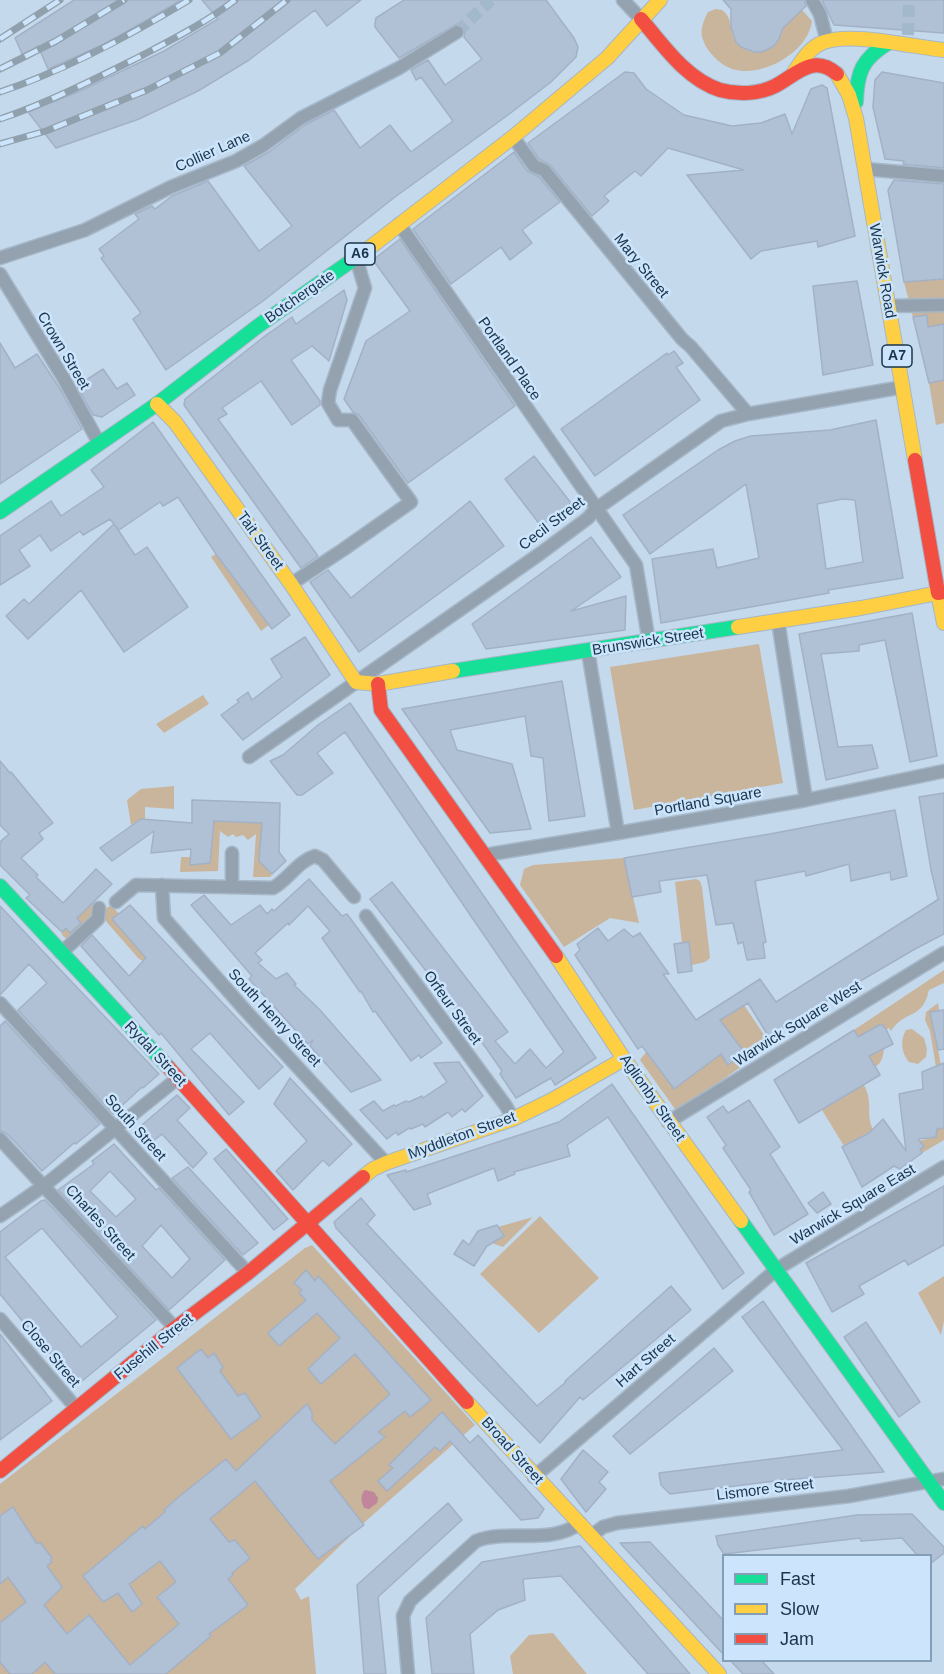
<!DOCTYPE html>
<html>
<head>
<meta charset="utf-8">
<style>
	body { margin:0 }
	#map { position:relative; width:944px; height:1674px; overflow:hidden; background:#c4d9eb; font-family:Arial,sans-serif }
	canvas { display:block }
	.legend { position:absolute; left:722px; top:1554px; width:210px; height:108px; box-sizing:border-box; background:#cce5fc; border:2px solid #849eb5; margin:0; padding:8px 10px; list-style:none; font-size:18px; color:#19344b }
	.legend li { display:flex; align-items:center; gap:12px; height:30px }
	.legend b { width:30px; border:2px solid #849eb5 }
</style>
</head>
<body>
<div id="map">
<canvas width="944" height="1674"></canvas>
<ul class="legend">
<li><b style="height:8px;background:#16e098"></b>Fast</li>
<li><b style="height:8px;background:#ffcf43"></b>Slow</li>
<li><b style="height:8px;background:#f24e42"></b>Jam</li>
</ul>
</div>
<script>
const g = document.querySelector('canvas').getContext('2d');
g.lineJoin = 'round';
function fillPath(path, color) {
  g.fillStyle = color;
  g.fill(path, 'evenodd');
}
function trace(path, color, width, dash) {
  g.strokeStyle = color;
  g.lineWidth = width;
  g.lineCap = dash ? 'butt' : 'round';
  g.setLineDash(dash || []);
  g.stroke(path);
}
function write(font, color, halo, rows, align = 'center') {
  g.font = font + ' Arial,sans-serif';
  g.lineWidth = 5;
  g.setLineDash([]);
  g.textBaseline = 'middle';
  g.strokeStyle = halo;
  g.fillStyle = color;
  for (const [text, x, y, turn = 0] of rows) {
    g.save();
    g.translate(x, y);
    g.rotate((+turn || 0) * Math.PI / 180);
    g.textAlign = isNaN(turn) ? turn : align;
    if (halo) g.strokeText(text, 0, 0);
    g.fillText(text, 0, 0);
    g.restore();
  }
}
const green = new Path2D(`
	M716,9L722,10C733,18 729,29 735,40C745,56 770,56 779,39C783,32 785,23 787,16H795L802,10L812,21C808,52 765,76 736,70C725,68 715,59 709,51C699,37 700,27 708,12Z
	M944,279V324L928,327L927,315L913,317L904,282Z
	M944,380V423L936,425L929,383Z
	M216,554L269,625L261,631L211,557Z
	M759,644L783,783L634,810L610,667Z
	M203,695L209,704L164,733L156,724Z
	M174,786V809L145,807V820L141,819L131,825L127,800L141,789Z
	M214,821L262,823L259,861L272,875L270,877H253L256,834L248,840L243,835L236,837L233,834L228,837L220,831L218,871L180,872L181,857H191V865L210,863Z
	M624,858L639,923L610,918L564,947L520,885L524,869L533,865Z
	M696,879L700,881L702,887L710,958L705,962L692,965L689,942L682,943L675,882Z
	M94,902L100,907L71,943L62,935V932Z
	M111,905L119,914L148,956L143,961L139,959L104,919V910Z
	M944,970V983L929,990C922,1021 905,1009 891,1031L889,1028L885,1030L881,1024L863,1034L875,1053L884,1049C883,1056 882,1063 875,1067L854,1030Z
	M938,1003L939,1010L931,1012L941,1066L936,1067L930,1031L925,1020L926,1012Z
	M744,1005L768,1041V1047L681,1110L675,1109L640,1060L647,1051L721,1054L729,1065L744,1053L720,1020Z
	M912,1029L924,1038L927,1049L926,1057L918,1064L909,1062C901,1053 900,1040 906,1030Z
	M864,1085C874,1105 865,1112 873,1130L844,1146L822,1110Z
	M944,1128V1140L922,1153L920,1149L924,1147L919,1141L935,1137L937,1129Z
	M540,1216L599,1278L539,1333L480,1274Z
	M533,1217L503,1247L492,1243L503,1236L498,1227Z
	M312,1245L475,1425L367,1520L295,1589L301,1600L309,1596L316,1674H0V1484L305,1248Z
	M944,1276V1321L941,1335L918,1293Z
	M553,1633L587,1674H513L510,1656L529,1635Z`);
const water = new Path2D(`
	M365,1490L374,1492L378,1498L377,1503L369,1509L364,1508C361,1501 360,1495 365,1490Z`);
const building = new Path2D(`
	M74,0H181L107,43L48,69L38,46L23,56L15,38Z
	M202,0H361L327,26L315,10L249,60L198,91L139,119L56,148L28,112L80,91L164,51L218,19Z
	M404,0H546L574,38L578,47L576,57L551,82L508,115L395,197L263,301L166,370L133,319L141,313L101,258L104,256L99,249L139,219L135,214L152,206L155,209L172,196L208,181L259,251L292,226L244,166L269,152L305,125L334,110L360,148L390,125L411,152L453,121L421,77L416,80L411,70L428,60L445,85L482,59L464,37L465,32L464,27L457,24L399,58L375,27V23L376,18Z
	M723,0H804L806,6L783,28L779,39L774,46L762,52H754L741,47L736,42L731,27V9Z
	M822,0H944V33L834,25Z
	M625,72L634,73L646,89L684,115L732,126L761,123L785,114L792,134L811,89L822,85L827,88L855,236L818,247L817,241L761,251L751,259L687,175L744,170L668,148L641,176L635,171L604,196L609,201L592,216L550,165L539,159L528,143Z
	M882,72L944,83V168L903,164L904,161L885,159L873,107L875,80Z
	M514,152L527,171L539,177L560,202L522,230L532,243L510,260L501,247L451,284L413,229Z
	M894,180L944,184V279L904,282L888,190Z
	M400,239L515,406L408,483L359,415L353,412L344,399L366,341L410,311L373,260Z
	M857,281L873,365L823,375L813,286Z
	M344,290L347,300L329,361L312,346L291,360L320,401V405L292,425L261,381L222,408L227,414L218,419L318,556L301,568L184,405L185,399L265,336L292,317L296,324Z
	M927,315L928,327L944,324V380L929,383L913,317Z
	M0,343L15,368L37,354L60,389L82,429L0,484Z
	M674,351L683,363L676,367L700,400L595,476L561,429L667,353L668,355Z
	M103,369L117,389L127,383L135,395L102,417L93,415L77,386Z
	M876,420L903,578L828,590L829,593L661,623L652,559L713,549L717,568L759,558L746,484L650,554L623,515L718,450L735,441L751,436L830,430ZM842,499L855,500L863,562L826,569L817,504Z
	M153,422L290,615L272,629L216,554L178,497L163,506L160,502L119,530L110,519L83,535L80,531L51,551L40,535L19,550L30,566L0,585V536L51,501L61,516L104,487L91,470Z
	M534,456L571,503L541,526L505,479Z
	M470,501L504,546L359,652L310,582L328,570L351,598Z
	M114,524L135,555L147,547L188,607L124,652L81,590L28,639L6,616L24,599L29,604Z
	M591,537L621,577L571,611L626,596L625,630L486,649L472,624Z
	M912,613L937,756L910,762L885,640L859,645V651L821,654L838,747L872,745L878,768L826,780L799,634Z
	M305,637L330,675L243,740L221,715L239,702L237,700L248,692L252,700L282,677L271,659Z
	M562,681L585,816L549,821L543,758L531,756L525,716L450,730L457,750L512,764L531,829L490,833L402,709Z
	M350,703L596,1058L555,1085L551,1078L516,1098L500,1074L502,1071L486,1048L370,899L392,882L508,1032L495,1041L515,1064L530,1049L546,1068L564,1052L345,732L317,753L333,773L302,795H297L270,761L283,755L318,725Z
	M0,761L10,773L11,772L53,823L39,833L43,839L21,858L38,875L36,877L63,903L96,869L112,884L77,918L81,923L70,933L66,928L62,932L26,898L30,895L0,865V842L9,834L0,825Z
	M944,793V934L915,949L833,997L769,1037L748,1003L720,1020L745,1053L728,1065L721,1054L674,1089L642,1046L638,1049L575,955L580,950L577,944L598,928L608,941L624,929L633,937L640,933L669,974H663L696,1020L760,979L776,1002L939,899H938L931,870L919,797Z
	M192,800L280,803L279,852L286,861L272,874L259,861L262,823L214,821L210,863L190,865L191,849L151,853L154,831L112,861L100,848L141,819L192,823Z
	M895,810L907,876L891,880L890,872L851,881L849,864L806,876L805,871L755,881L766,942L763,943L765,958L747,960L743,942L738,944L733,923L716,925L707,875L659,881L661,892L632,897L624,858L770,834Z
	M309,879L342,916L347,914L442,1043L421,1058L419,1055L411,1061L375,1011L373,1012L361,991L360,992L322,938L330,931L308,906L289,925L288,923L255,953L262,960L258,963L276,979L287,973L296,984L294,985L320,1010L381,1080L351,1092L310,1046L313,1040L308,1044L249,979L252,976L191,905L204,895L231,925L260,905L267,914L272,909L274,911Z
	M130,905L283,1067L259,1089L210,1033L191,1049L244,1102L229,1115L161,1033L159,1035L81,946L92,935L129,976L146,958L112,919Z
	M0,906L159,1074L143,1088L142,1087L113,1114L18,1010L47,983L29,964L0,995Z
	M689,942L692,971L678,973L674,944Z
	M944,1010V1049L938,1050L930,1012Z
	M5,1021L100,1124L76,1144L74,1143L42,1171L15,1142L6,1133L0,1131V1026Z
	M881,1024L886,1029L893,1044L869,1056L880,1075L799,1123L774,1080L854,1030L858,1037Z
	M459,1062L483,1096L465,1112L462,1109L452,1117L448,1112L425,1127L423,1124L411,1129L409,1128L398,1135L396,1132L387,1139L360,1110L374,1101L383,1111L394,1105L396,1106L406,1101L409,1102L422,1096L423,1098L447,1082L434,1063Z
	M944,1063V1128L937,1129L936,1137L918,1139L924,1147L920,1149L922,1153L900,1169L894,1166L862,1187L842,1147L869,1133L883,1119L906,1151L899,1094L923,1089L922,1072Z
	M290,1078L352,1144L329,1166L323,1160L293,1190L276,1171L307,1141L274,1104Z
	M612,1084L744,1273L723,1289L608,1117L567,1145L570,1156L514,1172L515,1174L498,1181L494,1168L427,1194L431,1204L414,1210L387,1175L406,1170V1172L559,1122Z
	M177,1095L190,1108L177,1120L207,1153L193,1168L162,1134L148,1145L136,1130Z
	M749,1100L780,1147L770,1154L808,1214L774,1235L749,1192L751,1190L723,1148L726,1145L707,1117L723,1106L728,1113Z
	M114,1144L156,1190L159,1188L225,1260L169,1310L58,1190L94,1164L92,1161ZM110,1171L136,1199L116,1217L90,1191ZM161,1225L190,1259L172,1278L142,1246Z
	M226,1149L288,1219L274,1230L214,1159Z
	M188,1167L258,1243L243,1255L172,1178Z
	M944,1186V1245L908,1265L905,1260L859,1286L864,1294L832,1312L806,1263Z
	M823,1192L831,1204L817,1213L808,1203Z
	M361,1198L375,1215L367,1224L537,1406L566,1382L565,1381L671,1286L691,1310L583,1400L580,1397L540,1443L456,1357L336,1228L334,1222Z
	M45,1200L156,1320L76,1386L0,1294V1232L41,1201ZM42,1228L118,1317L81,1347L5,1257Z
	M497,1225L504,1236L487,1246L474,1266L454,1254L463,1240L469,1245L478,1231Z
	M306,1270L315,1281L318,1276L431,1400L410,1417L405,1411L378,1432L385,1437L330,1481L364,1525L318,1559L255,1481L210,1519L229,1542L235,1540L250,1558L232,1573L233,1575L228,1579L248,1605L209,1634L211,1636L166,1674H55L45,1662L32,1674H10L0,1662V1623L26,1602L8,1577L0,1584V1516L13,1507L37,1544L40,1542L52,1558L50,1560L52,1562L47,1566L62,1587L44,1605L67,1634L89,1615L130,1665L179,1624L157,1597L176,1582L160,1561L129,1584L142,1604L132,1612L118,1593L103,1602L83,1576L143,1526L145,1529L165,1512L164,1510L175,1500L226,1459L236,1471L307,1404L312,1412V1420L335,1444L390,1394L355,1354L321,1384L308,1369L340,1338L317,1313L279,1346L268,1333L306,1300L299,1293L302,1290L294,1283Z
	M763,1301L884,1472L783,1480L670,1494L661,1485L659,1473L843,1450L742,1317Z
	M866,1322L920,1402L899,1417L844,1337Z
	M0,1334L52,1401L0,1440Z
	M714,1348L733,1371L630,1454L613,1436Z
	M201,1349L208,1358L214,1353L223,1367L220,1371L238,1396L245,1393L261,1417L231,1439L177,1368Z
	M442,1412L470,1443L478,1435L544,1509L538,1518L521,1520L450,1441L440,1451L435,1447L387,1491L378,1481L393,1468L389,1465Z
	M583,1450L608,1472L599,1482L606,1489L586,1512L561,1479Z
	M448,1503L462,1520L378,1597L386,1674H364L357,1585Z
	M912,1514L944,1547V1553L930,1564V1556H918L902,1538L861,1541L860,1538L724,1554L718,1545L716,1536L857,1515Z
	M650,1542L723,1620V1654L620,1543Z
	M580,1546L690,1674H648L561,1576L523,1579L525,1600L498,1610L470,1634L474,1674H432L426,1618L482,1562Z
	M730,1660H761L774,1674H743Z`);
const streetTunnel = new Path2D(`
	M457,32L491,0
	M908,35L909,0`);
const street = new Path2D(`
	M623,0L641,19
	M812,0L820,14L827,41
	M513,137L534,166L544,170L682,339L691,347L748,414
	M865,169L944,176
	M399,224L636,565L649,642
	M0,258L85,230L171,187L236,161L264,145L301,118L399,68L457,32
	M0,274L64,379L99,443
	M889,306L944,305
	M291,584L344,549L411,502L352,420H338L328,403L330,390L365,288L356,258
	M588,651L618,833L806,800L778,621
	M249,757L541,553L588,518L596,509L721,421L748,414L903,387
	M806,800L944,771
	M232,853V887
	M485,855L618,833
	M162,885L164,918L245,1010L386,1163
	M116,902L136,885L273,888C289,879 298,861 315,856L323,860L354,897
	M366,916L506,1106L513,1119
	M61,953L98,919L99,908
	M0,1003L248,1273
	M668,1122L944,953
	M0,1139L175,1328
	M0,1216L45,1185L178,1078
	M0,1319L77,1409
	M534,1477L777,1269L944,1167
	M592,1535L603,1527L617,1523L849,1496L944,1479
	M408,1674L403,1616L410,1601L476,1541C508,1528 550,1546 580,1523`);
const fast = new Path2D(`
	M856,102C857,72 862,59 888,43
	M0,512L157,404L258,326L364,252
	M453,671L738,627
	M0,886L168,1067
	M741,1221L944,1503`);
const slow = new Path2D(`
	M795,71C803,59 810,47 824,42C852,32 913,47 944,50
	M837,74L849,95L856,118L915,460
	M364,252L513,137L607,58L660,0
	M157,404L175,422L291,584L356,682L378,684L453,671
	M738,627L861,608L938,593L944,623
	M556,956L624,1059L741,1221
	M363,1177L373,1169L386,1163L513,1119L552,1100L624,1059
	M467,1402L719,1674`);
const jam = new Path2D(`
	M641,19C663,45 686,79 720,90C738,95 759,94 775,86C796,75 813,53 837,74
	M915,460L938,593L944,592
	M378,684L381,710L556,956
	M168,1067L467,1402
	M0,1471L175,1328L248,1273L363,1177`);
const rail = new Path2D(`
	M0,39L60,0
	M0,69L56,41L124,0
	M0,92C66,70 129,36 189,0
	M0,119C47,103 91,81 135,59C169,41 204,24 235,0
	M0,144L46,131L147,90L220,53L287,0`);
const shields = [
	[360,254,30],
	[897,356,30]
];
const shieldNames = [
	["A6",360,254],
	["A7",897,356]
];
const streetNames = [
	["Collier Lane",213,152,-24],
	["Mary Street",641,266,51],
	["Warwick Road",882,271,80],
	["Botchergate",300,297,-35],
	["Crown Street",63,351,59],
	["Portland Place",509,359,55],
	["Cecil Street",552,524,-37],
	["Tait Street",260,541,54],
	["Brunswick Street",648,642,-9],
	["Portland Square",708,802,-10],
	["Orfeur Street",452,1008,54],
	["South Henry Street",274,1018,47],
	["Warwick Square West",798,1024,-32],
	["Rydal Street",155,1054,47],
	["Aglionby Street",652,1098,55],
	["South Street",135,1128,48],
	["Myddleton Street",462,1136,-20],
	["Warwick Square East",853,1205,-31],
	["Charles Street",100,1223,48],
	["Fusehill Street",154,1347,-39],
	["Close Street",50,1354,50],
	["Hart Street",646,1361,-41],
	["Broad Street",512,1451,48],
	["Lismore Street",765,1490,-7]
];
fillPath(green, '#c9b49c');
fillPath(water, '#c2869c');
fillPath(building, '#b0c1d6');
trace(building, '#a2b1c6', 1.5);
trace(streetTunnel, '#a2b8cb', 12, [12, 6]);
trace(street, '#a5b7c8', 15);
trace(fast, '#a5b7c8', 16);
trace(slow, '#a5b7c8', 16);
trace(jam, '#a5b7c8', 16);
trace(street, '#94a2b0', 12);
trace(fast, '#16e098', 14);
trace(slow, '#ffcf43', 14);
trace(jam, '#f24e42', 14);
trace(rail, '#91a0ad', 7);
trace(rail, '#cce5fc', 4.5, [14]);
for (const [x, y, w] of shields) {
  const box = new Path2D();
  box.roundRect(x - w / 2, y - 11, w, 22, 4.5);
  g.fillStyle = '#cce5fc';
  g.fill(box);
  trace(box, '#19344b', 1.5);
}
write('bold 14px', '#19344b', null, shieldNames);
write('15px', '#19344b', '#cce5fc', streetNames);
</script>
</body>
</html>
